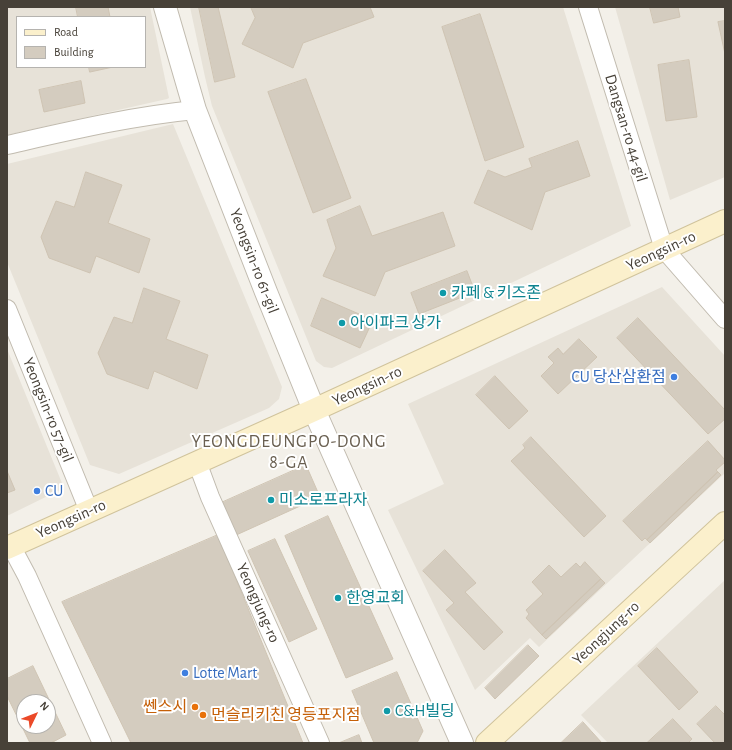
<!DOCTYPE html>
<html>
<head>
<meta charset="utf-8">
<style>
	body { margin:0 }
	#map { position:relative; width:732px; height:750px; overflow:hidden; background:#f3f0e9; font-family:"Alegreya Sans",sans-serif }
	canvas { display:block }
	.frame { position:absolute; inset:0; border:8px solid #474138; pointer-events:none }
	.legend { position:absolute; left:16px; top:16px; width:130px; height:52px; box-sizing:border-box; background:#fff; border:1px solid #b5b3af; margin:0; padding:5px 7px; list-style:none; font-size:12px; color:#474138 }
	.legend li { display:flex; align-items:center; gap:8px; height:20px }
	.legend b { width:20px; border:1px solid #b5b3af }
	.north { position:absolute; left:16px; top:694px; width:40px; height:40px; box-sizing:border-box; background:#fff; border:1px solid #b5b3af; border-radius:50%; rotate:47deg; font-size:11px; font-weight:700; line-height:16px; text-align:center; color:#474138 }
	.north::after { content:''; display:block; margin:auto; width:14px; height:18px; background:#eb4928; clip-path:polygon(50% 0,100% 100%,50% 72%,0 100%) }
</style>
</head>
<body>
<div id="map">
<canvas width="732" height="750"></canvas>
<div class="frame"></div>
<ul class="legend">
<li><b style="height:5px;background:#fbf0cc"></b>Road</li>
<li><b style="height:11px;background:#d4ccbf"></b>Building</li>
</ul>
<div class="north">N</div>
</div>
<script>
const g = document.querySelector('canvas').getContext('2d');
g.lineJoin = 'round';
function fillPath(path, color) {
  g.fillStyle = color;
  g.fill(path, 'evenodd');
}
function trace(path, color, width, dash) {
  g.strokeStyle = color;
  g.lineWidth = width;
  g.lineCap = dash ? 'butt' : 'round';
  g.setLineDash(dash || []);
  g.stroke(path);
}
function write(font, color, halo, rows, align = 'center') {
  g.font = font + ' "Alegreya Sans","Noto Sans KR",sans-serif';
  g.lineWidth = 4;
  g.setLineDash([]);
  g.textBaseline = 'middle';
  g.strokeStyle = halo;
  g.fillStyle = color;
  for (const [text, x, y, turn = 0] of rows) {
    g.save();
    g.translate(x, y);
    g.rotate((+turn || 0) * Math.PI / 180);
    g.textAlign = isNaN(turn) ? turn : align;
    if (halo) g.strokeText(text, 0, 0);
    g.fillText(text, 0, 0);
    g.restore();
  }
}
const residential = new Path2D(`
	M7,7H150L169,98L167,99L7,135ZM17,17H145V67H17Z
	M190,7H563L631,226L332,368L324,367L316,361L212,106L205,77Z
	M615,7H725V177L670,200Z
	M173,124L282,387L279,399L269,408L119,474L90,465L7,262V164Z
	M662,287L725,356V473L539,647L530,638L475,690L388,510L444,484L408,404Z
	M7,349L64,488L7,516Z
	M725,580V743H608L581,715Z`);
const building = new Path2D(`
	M76,7H108L110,17H78Z
	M199,7H218L235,77L215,82Z
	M251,7H288L289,8L292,7H370L374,17L303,43L293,68L242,44L255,18Z
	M650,7H678L680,17L654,23Z
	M480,14L524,147L485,161L442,27Z
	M725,21V54L718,22Z
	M689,60L697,117L666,121L658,65Z
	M89,67H113L90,72Z
	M306,79L351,198L313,213L268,92Z
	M81,81L85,103L44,112L39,90Z
	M578,141L590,176L545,192L532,230L474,203L488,170L505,177L532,167L529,159Z
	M86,172L122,185L108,223L150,239L139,273L96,256L90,273L49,258L41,237L56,201L74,207Z
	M360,206L372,236L443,212L455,246L385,272L375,296L323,276L336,248L327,220Z
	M467,271L475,292L419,314L411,293Z
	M144,288L180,301L166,339L208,355L197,389L154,371L148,389L107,374L98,353L114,317L132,323Z
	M322,298L373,320L360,348L311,326Z
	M638,318L725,410V419L708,434L617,338Z
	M579,339L597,357L558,394L541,376L554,363L548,357L558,348L563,354Z
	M495,376L528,411L509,429L476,395Z
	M531,437L606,516L584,537L511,461L525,448L523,445Z
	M708,441L725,460V462L716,470L718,472L647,540L645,538L642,541L623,521Z
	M306,465L320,497L234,536L221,503Z
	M7,471L15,490L7,493Z
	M718,472L721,475L650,543L647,540Z
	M328,516L393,659L346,678L285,536Z
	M218,535L303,743H131L62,602Z
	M275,539L317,629L289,642L248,551Z
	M445,550L476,583L465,592L503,632L484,650L446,610L454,603L423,571Z
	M585,562L601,579L542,635L526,618L529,614L526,610L543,594L532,582L549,565L561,577L576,563L580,567Z
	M601,579L605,583L546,639L542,635Z
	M528,645L539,656L495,699L485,688Z
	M657,648L698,692L679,710L638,666Z
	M33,666L66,735L51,743H30L7,696V679ZM24,702H48V726H24Z
	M397,672L423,731L417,743H374L352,691Z
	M716,706L725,715V743H715L697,724Z
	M673,719L692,739L688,743H647Z
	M583,722L602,743H561Z
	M359,735L362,743H339Z`);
const minor = new Path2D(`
	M588,7L664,249L725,319
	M7,145C69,131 132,116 195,110
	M7,309L89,511
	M197,462L210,497L320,743
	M11,546L27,576L102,743`);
const tertiary = new Path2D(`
	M165,7L195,110L266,292L314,410L462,743`);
const secondary = new Path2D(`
	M7,548L314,410L725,221
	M487,743L725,523`);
const markers = [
	[443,293,4,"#0f9aa8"],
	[342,323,4,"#0f9aa8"],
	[674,377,4,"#3f7fe0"],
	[37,491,4,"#3f7fe0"],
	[271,500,4,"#0f9aa8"],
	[338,598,4,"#0f9aa8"],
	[185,673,4,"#3f7fe0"],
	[195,707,4,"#e8710a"],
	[387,711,4,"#0f9aa8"],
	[203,715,4,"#e8710a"]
];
const streetNames = [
	["Dangsan-ro 44-gil",626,128,73],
	["Yeongsin-ro",661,251,-25],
	["Yeongsin-ro 61-gil",254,261,69],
	["Yeongsin-ro",367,386,-25],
	["Yeongsin-ro 57-gil",48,410,68],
	["Yeongsin-ro",71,519,-24],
	["Yeongjung-ro",258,603,66],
	["Yeongjung-ro",606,633,-43]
];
const cultureNames = [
	["카페 & 키즈존",451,293],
	["아이파크 상가",350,323],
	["미소로프라자",279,500],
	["한영교회",346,598],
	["C&H빌딩",395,711]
];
const shopNames = [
	["CU 당산삼환점",666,377,"right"],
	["CU",45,491],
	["Lotte Mart",193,673]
];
const foodNames = [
	["쎈스시",187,707],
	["먼슬리키친 영등포지점",211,715,"left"]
];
const quarterNames = [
	["YEONGDEUNGPO-DONG",289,442],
	["8-GA",289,463]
];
fillPath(residential, '#e7e2d8');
fillPath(building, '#d4ccbf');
trace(building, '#cfc4b3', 1);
trace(minor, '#c1bbaf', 20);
trace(tertiary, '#c1bbaf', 24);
trace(secondary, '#d0c39c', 24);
trace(minor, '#fff', 18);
trace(tertiary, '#fff', 22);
trace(secondary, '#fbf0cc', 22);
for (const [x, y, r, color] of markers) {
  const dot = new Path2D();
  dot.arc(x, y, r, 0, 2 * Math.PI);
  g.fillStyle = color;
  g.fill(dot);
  trace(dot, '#fff', 1.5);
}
write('16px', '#474138', '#fff', streetNames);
write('16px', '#0d838f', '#fff', cultureNames, 'left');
write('16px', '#366cbe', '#fff', shopNames, 'left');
write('16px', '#c56008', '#fff', foodNames, 'right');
g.letterSpacing = '1px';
write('18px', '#695f50', '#fff', quarterNames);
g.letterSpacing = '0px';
</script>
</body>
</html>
